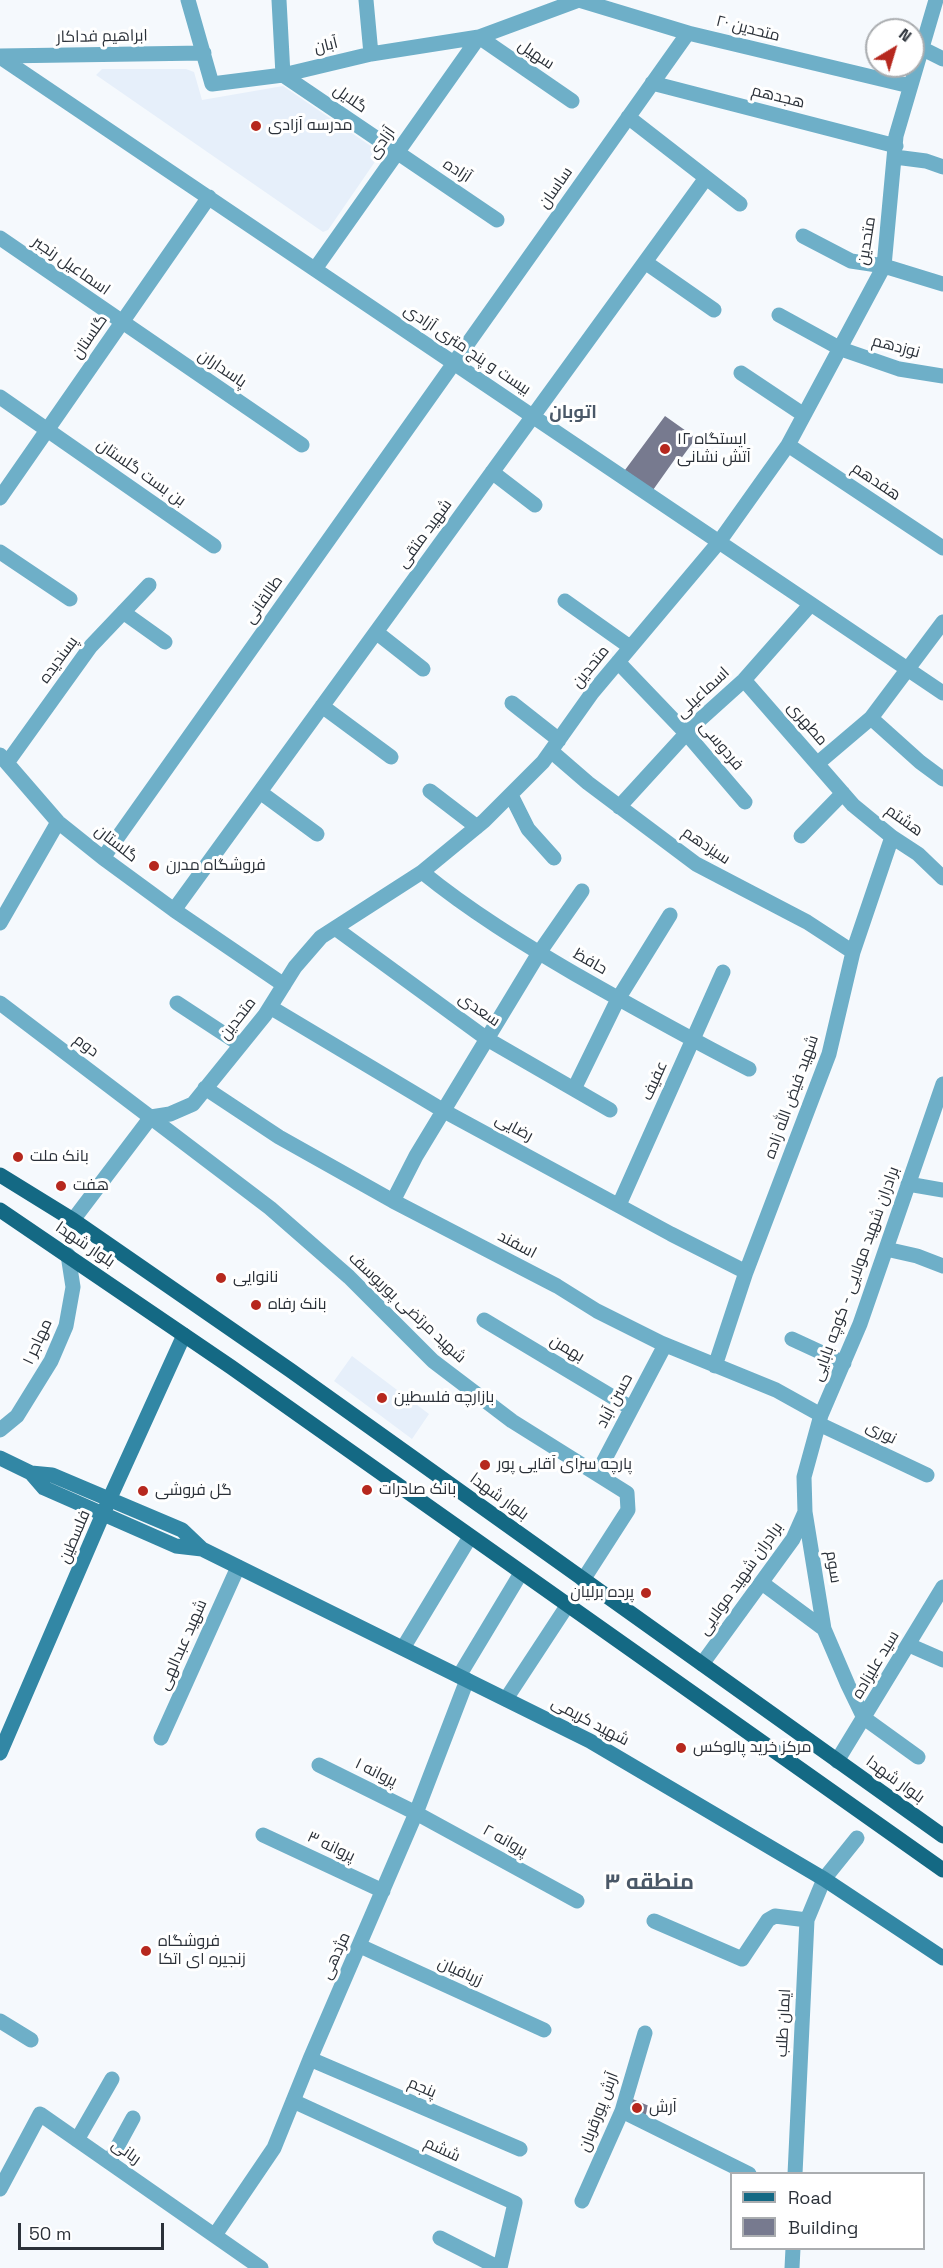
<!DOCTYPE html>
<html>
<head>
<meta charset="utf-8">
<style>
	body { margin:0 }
	#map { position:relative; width:943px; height:2268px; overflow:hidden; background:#f5f9fd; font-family:"Space Grotesk",sans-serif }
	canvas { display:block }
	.legend { position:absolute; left:730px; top:2172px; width:195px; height:78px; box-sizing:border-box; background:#fff; border:2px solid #aaadb0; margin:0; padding:8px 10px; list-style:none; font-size:18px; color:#2b3139 }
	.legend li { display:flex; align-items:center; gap:12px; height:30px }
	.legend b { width:30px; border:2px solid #aaadb0 }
	.north { position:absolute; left:865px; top:18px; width:60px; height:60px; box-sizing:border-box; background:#fff; border:2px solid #aaadb0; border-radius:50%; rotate:38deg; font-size:16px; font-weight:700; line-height:24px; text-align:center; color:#2b3139 }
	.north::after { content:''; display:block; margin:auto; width:21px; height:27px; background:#b6281e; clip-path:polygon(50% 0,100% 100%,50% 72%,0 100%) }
	.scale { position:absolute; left:18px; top:2223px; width:146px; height:27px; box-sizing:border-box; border:3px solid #2b3139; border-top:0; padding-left:8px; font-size:18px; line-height:21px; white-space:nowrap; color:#2b3139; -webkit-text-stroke:4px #fff; paint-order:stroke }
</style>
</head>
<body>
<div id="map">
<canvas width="943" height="2268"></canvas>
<ul class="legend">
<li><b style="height:8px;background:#146984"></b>Road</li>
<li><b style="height:16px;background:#777a8f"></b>Building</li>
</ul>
<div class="north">N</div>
<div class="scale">50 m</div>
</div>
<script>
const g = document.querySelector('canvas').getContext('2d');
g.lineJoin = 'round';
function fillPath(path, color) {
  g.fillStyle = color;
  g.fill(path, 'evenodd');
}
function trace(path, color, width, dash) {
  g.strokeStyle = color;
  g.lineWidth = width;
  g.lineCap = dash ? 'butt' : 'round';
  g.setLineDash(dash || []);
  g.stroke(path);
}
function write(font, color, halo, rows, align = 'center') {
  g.font = font + ' "Space Grotesk",Cairo,sans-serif';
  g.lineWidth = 6;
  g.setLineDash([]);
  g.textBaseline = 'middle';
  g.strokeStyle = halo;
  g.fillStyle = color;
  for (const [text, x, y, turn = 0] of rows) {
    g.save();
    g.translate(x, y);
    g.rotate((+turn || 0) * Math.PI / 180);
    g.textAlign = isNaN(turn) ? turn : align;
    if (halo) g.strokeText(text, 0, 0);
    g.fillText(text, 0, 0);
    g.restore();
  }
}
const built = new Path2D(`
	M102,69H186L194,72L202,100L283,86L381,153L328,230L323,232L96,75Z
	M352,1356L429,1414L412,1439L334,1381Z`);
const building = new Path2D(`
	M665,416L696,438L680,460L675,459L653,490L625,470Z
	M628,2097L649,2106L644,2119L624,2110Z`);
const street = new Path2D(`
	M188,0L212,84L283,75L371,54L479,37L579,0
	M279,0L283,75L497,220
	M366,0L371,54
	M579,0L688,33L910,86
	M479,37L572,101
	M921,48L943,59
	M0,56L204,53
	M0,57L943,693
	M652,83L896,146
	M628,117L740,204
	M895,157L926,161L943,167
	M803,236L851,261L884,266L943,284
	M0,238L302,445
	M645,262L714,310
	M315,269L479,37
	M779,315L841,349L899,369L943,376
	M741,373L804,415
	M0,397L214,546
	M788,445L943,548
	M492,472L535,505
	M0,498L209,197
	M0,552L70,599
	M565,601L630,647
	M123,612L165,642
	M376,632L423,669
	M618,662L686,733L745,802
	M744,680L853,805L892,837L918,854L943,878
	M512,703L559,740
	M322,706L391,757
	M871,718L920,762L943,779
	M551,751L588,783L696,864L807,922L853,952
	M0,755L58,822L103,858L174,910L284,985
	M7,763L91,646L149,585
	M818,763L871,718L943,622
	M430,791L477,827
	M260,792L317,834
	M511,795L528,829L554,858
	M619,807L694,725L744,680L811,604
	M801,836L843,793
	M103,858L688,33
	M422,872C470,911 522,943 575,974C633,1007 690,1039 749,1069
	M174,910L706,178
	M0,923L58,822
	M335,928L487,1039L610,1110
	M0,1003L270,1208L349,1277L433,1361L512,1421L627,1493L628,1510L583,1580
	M177,1003L241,1045
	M270,1007L444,1111L671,1234L746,1272
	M205,1088L279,1137L393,1201L557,1286L597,1311L661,1343L776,1390L821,1415
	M574,1089L618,999L670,915
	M908,1184L943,1190
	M393,1201L416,1156L539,953L582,891
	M619,1205L723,972
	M73,1220L151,1117L170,1114L193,1104L265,1015L295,967L321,937L422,872L484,821L543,762L592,693L719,542L788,445L884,266L896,136L936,0
	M886,1249L917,1256L943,1266
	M484,1320L631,1408
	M792,1339L844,1363
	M715,1366L746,1272L829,1054L853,952L892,837
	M819,1424L927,1475
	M0,1430L17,1416L51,1361L66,1326L73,1287L68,1255
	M597,1474L665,1345
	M762,1583L824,1629
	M909,1645L943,1660
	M403,1648L470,1537
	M702,1664L793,1539L805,1512
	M459,1676L521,1573
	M506,1699L567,1606
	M161,1738L238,1567
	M918,1757L864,1718L848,1685L824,1629L805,1512L804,1477L821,1415L860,1324L943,1084
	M837,1761L943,1587
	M319,1765L416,1813L577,1901
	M263,1835L383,1891
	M654,1921L742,1959L768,1920L775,1916L807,1920
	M360,1946L544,2030
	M0,2021L31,2040
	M310,2059L520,2149
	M293,2101L515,2203L500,2268
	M622,2111L749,2174
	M77,2140L112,2079
	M109,2162L133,2118
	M795,2174L807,1920L824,1879L857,1838
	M0,2189L40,2114L261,2268
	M582,2201L622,2111L645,2033
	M215,2235L274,2148L310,2059L416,1813L467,1680
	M440,2238L499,2268
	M792,2268L793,2248`);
const secondary = new Path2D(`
	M0,1458L31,1473L52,1475L182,1530L202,1549L590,1741L824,1879L943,1958
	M31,1473L44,1488L176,1546L202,1549
	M0,1753L109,1500L184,1335`);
const primary = new Path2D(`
	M0,1175L73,1220L290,1370L943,1836
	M0,1210L231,1367L943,1870`);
const markers = [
	[256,126,6,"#b6281e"],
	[665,449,6,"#b6281e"],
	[154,866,6,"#b6281e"],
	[18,1157,6,"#b6281e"],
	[61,1186,6,"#b6281e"],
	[221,1278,6,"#b6281e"],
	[256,1305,6,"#b6281e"],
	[382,1398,6,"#b6281e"],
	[485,1465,6,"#b6281e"],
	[367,1490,6,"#b6281e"],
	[143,1491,6,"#b6281e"],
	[646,1593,6,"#b6281e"],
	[681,1748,6,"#b6281e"],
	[146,1951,6,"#b6281e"],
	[637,2108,6,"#b6281e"]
];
const streetNames = [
	["متحدین ۲۰",748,29,14],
	["ابراهیم فداکار",102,37,-1],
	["آبان",326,46,-14],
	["سهیل",536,55,34],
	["هجدهم",778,97,14],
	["گلایل",350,99,35],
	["آزادی",382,143,-55],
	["آزاده",457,171,33],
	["ساسان",556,188,-55],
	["متحدین",867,241,-81],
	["اسماعیل رنجبر",71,266,35],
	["گلستان",90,337,-55],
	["نوزدهم",896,347,15],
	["بیست و پنج متری آزادی",467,350,34],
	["پاسداران",222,369,34],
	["بن بست گلستان",141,473,35],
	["هفدهم",876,482,34],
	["شهید متقی",425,534,-54],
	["طالقانی",264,600,-55],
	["پسندیده",59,660,-54],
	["متحدین",591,667,-51],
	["اسماعیلی",703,693,-43],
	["مطهری",807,724,49],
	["فردوسی",721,746,50],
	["هشتم",904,821,36],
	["گلستان",116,844,38],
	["سیزدهم",706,846,34],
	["حافظ",590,962,30],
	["سعدی",479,1010,35],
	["متحدین",238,1019,-52],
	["دوم",86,1046,37],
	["عفیف",655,1081,-66],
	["شهید فیض الله زاده",792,1097,-70],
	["رضایی",514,1128,28],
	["بلوار شهدا",85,1245,34],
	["اسفند",517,1245,28],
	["برادران شهید مولایی - کوچه بابایی",856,1274,-70],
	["شهید مرتضی پوریوسف",407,1308,43],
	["مهاجر ۱",38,1342,-65],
	["بهمن",567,1349,31],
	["حسن آباد",615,1401,-62],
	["نوری",881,1433,27],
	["بلوار شهدا",499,1497,36],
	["فلسطین",75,1537,-67],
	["سوم",833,1567,81],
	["برادران شهید مولایی",741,1579,-55],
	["شهید عبدالهی",183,1645,-66],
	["سید علیزاده",876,1665,-59],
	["شهید کریمی",590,1722,28],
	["پروانه ۱",376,1773,26],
	["بلوار شهدا",895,1780,36],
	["پروانه ۲",505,1841,29],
	["پروانه ۳",331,1847,25],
	["مژدهی",336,1956,-66],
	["زربافیان",460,1972,24],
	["ایمان طلب",784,2023,-87],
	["پنجم",422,2088,23],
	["آرش پورقربان",599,2112,-69],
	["ششم",442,2150,25],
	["ربانی",126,2152,35]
];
const poiNames = [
	["مدرسه آزادی",268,126],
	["ایستگاه ۱۲",677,440],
	["آتش نشانی",677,458],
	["فروشگاه مدرن",166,866],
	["بانک ملت",30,1157],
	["هفت",73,1186],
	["نانوایی",233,1278],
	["بانک رفاه",268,1305],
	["بازارچه فلسطین",394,1398],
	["پارچه سرای آقایی پور",497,1465],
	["بانک صادرات",379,1490],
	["گل فروشی",155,1491],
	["پرده برلیان",634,1593,"right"],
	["مركز خريد پالوكس",693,1748],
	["فروشگاه",158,1942],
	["زنجیره ای اتکا",158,1960],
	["آرش",649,2108]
];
const neighbourhoodNames = [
	["اتوبان",573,413]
];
const districtNames = [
	["منطقه ۳",649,1883]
];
fillPath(built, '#e6effa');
fillPath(building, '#777a8f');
trace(street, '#6eafc8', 15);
trace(secondary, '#3287a5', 15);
trace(primary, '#146984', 15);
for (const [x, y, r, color] of markers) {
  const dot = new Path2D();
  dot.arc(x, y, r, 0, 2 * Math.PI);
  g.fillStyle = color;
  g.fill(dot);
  trace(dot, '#fff', 2);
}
write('16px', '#2b3139', '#fff', streetNames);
write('16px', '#2b3139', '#fff', poiNames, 'left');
write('bold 18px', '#4a5868', '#fff', neighbourhoodNames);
write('bold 22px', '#4a5868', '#fff', districtNames);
</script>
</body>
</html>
